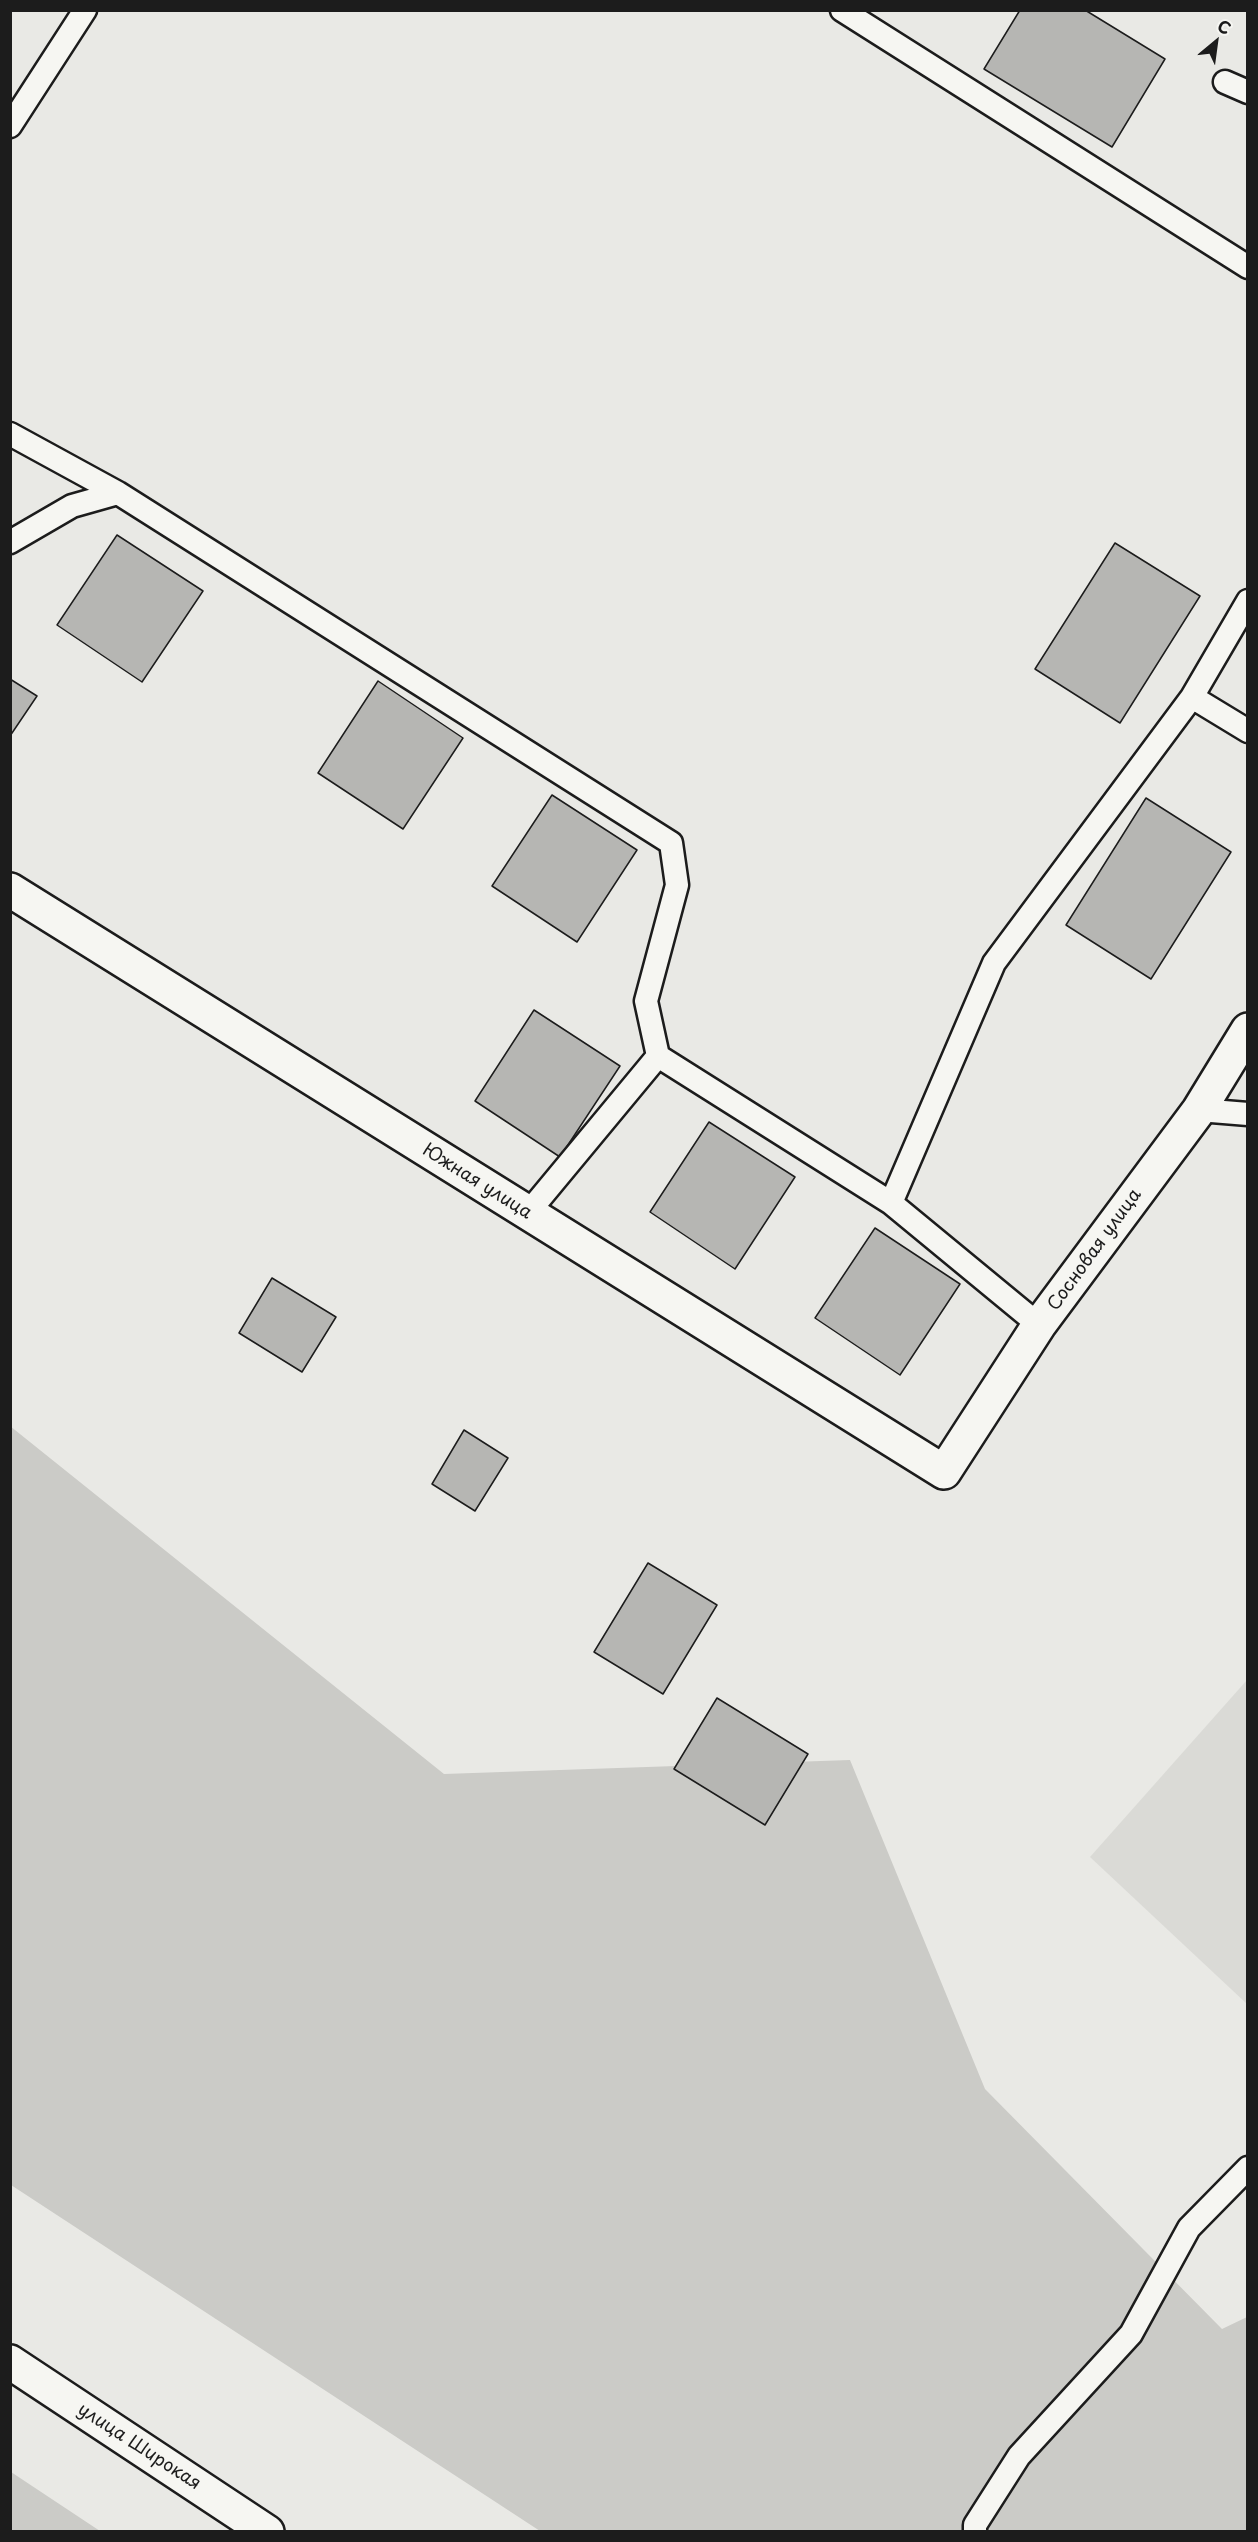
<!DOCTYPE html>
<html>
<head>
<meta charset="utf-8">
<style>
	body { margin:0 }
	#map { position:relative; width:1258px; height:2542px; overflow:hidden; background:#e9e9e5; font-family:"Playpen Sans",sans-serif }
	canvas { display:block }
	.frame { position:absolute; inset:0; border:12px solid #1c1c1c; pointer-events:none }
	.north { position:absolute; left:1186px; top:12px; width:60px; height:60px; -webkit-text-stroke:4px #f6f6f2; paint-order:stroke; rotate:29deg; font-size:16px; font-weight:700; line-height:24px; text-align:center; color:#1c1c1c }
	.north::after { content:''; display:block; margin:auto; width:21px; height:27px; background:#1c1c1c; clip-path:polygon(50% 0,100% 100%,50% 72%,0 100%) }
</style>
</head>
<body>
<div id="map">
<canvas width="1258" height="2542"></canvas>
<div class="frame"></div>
<div class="north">С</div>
</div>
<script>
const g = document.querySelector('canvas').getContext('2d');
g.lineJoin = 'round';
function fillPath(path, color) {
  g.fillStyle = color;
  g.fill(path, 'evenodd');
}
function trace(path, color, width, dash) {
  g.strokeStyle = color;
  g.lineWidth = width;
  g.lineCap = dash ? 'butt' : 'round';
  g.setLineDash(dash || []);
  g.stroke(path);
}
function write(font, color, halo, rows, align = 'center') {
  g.font = font + ' "Playpen Sans",sans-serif';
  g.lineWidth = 4.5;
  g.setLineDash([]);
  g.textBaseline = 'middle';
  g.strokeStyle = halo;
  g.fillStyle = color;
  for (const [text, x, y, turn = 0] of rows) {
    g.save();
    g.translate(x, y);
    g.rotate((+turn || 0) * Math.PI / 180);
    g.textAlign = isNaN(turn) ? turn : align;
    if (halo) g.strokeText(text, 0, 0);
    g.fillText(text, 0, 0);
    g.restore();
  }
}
const built = new Path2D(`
	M1247,1680V2004L1090,1857Z`);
const green = new Path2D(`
	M10,1426L444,1774L850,1760L985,2089L1222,2329L1247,2317V2531H540L11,2185Z
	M11,2472L100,2531H11Z`);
const building = new Path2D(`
	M1020,10H1085L1165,59L1112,147L984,69Z
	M117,535L203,591L142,682L57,625Z
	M1115,543L1200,596L1120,723L1035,669Z
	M10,679L37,696L10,736Z
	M378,681L463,738L403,829L318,773Z
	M552,795L637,850L577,942L492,886Z
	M1146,798L1231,852L1151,979L1066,925Z
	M534,1010L620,1066L560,1157L475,1101Z
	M709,1122L795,1177L735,1269L650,1212Z
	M875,1228L960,1284L900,1375L815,1318Z
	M272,1278L336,1317L302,1372L239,1333Z
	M464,1430L508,1458L475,1511L432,1484Z
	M648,1563L717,1605L663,1694L594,1652Z
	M717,1698L808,1754L765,1825L674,1769Z`);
const lane = new Path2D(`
	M842,10L1248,267
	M1225,82L1248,92
	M10,126L85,10
	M10,434L118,493L671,843L677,885L646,1001L658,1056L891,1203L1039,1325
	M10,542L72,506L118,493
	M1192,697L1248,601
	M1199,1110L1248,1114
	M891,1203L994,963L1192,697L1248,731
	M527,1214L658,1056
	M975,2532V2525L1019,2456L1131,2334L1189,2228L1248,2168`);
const street = new Path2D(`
	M10,890L944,1472L1039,1325L1199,1110L1248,1030`);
const secondary = new Path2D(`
	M10,2362L267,2532`);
const streetNames = [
	["Южная улица",477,1182,32],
	["Сосновая улица",1095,1250,-54],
	["улица Широкая",139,2447,33]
];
fillPath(built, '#dadad6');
fillPath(green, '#cbcbc7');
fillPath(building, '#b6b6b3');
trace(building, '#1c1c1c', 1.5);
trace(lane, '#1c1c1c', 27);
trace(street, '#1c1c1c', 38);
trace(secondary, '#1c1c1c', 38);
trace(lane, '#f6f6f2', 22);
trace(street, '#f6f6f2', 33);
trace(secondary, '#f6f6f2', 33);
write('18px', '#1c1c1c', '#f6f6f2', streetNames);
</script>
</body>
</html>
